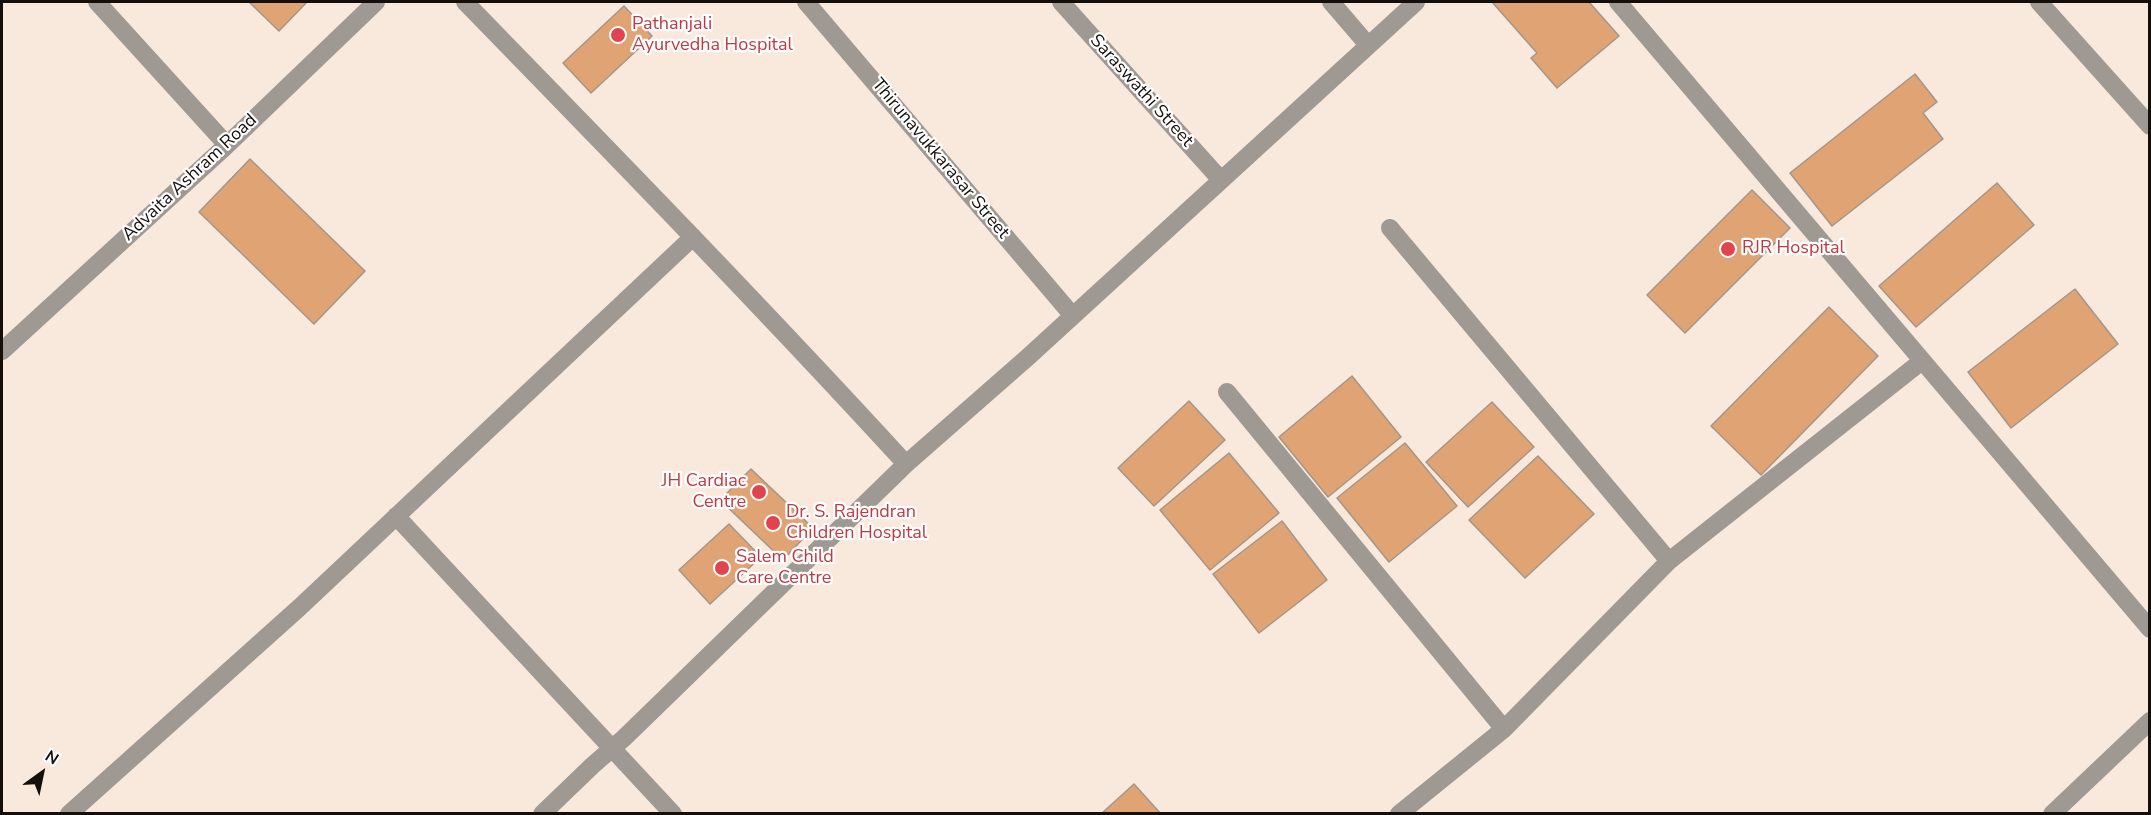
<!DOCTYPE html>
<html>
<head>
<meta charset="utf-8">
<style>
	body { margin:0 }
	#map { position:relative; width:2151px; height:815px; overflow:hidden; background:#f9e8dc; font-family:"Nunito Sans",sans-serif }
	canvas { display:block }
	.frame { position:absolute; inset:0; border:3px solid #140f0b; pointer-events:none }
	.north { position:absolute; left:12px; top:743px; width:60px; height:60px; -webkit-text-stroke:4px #fff; paint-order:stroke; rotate:33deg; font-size:16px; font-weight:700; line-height:24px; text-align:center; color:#140f0b }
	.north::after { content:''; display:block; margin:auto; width:21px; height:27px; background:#140f0b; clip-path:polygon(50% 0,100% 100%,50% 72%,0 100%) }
</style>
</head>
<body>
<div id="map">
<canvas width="2151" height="815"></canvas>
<div class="frame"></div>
<div class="north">N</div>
</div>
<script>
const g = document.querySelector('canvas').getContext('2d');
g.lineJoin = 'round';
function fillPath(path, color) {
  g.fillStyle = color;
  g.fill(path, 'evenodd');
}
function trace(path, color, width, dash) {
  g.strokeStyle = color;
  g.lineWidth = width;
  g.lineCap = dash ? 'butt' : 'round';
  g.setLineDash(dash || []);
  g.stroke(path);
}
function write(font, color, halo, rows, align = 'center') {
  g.font = font + ' "Nunito Sans",sans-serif';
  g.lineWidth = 4.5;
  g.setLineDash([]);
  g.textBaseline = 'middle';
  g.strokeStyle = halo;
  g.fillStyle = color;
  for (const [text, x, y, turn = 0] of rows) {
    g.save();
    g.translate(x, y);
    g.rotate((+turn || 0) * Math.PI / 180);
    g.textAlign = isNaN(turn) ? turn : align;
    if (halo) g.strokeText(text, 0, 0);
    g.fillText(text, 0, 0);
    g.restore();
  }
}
const building = new Path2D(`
	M249,2H307L279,31Z
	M1492,2H1589L1619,36L1557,88L1531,58L1537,53Z
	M624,6L652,36L591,93L563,63Z
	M1915,74L1937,102L1923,113L1943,139L1832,226L1790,173Z
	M250,159L365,271L314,324L199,212Z
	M1997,183L2034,225L1916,327L1879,286Z
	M1752,190L1790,228L1685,333L1647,295Z
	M2075,289L2118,344L2011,428L1968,372Z
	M1829,307L1878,356L1761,475L1711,426Z
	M1352,376L1401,437L1328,497L1279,437Z
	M1189,401L1225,440L1154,506L1118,468Z
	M1492,402L1534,447L1468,507L1426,462Z
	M1405,443L1457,506L1389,562L1337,498Z
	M1229,453L1279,513L1210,570L1160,510Z
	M1538,456L1594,514L1525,578L1469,520Z
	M751,469L813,528L783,560L720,500Z
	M1282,521L1327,580L1259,633L1213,574Z
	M729,524L761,557L710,604L679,570Z
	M1134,784L1161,814H1101Z`);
const minor = new Path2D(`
	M97,2L227,145
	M465,2C613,154 762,307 906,464
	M806,2L1073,316
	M1061,2L1221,180
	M1331,2L1368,45
	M1618,2L2150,629
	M2039,2L2150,126
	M1390,228L1669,561
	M2,351L227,145L376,2
	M1227,392L1504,729
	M396,516L673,814
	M69,814L300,607L693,237
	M542,814L593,765L624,738L906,464L1028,357L1416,2
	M1399,814L1504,729L1669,561L1922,361
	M2052,814L2150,721`);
const markers = [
	[618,35,8,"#e0444e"],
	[1728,249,8,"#e0444e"],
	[759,492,8,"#e0444e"],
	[773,523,8,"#e0444e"],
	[722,568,8,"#e0444e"]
];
const healthNames = [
	["Pathanjali",632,25],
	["Ayurvedha Hospital",632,46],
	["RJR Hospital",1742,249],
	["JH Cardiac",746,482,"right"],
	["Centre",746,503,"right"],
	["Dr. S. Rajendran",786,513],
	["Children Hospital",786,534],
	["Salem Child",736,558],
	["Care Centre",736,579]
];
const streetNames = [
	["Saraswathi Street",1141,91,48],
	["Thirunavukkarasar Street",940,159,50],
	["Advaita Ashram Road",190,178,-43]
];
fillPath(building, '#e0a474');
trace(building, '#a49589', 1.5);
trace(minor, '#9e9993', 18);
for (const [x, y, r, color] of markers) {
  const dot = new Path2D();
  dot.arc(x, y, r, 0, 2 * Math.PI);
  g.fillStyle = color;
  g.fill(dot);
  trace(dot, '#fff', 2);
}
write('18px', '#be3a42', '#fff', healthNames, 'left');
write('18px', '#140f0b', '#fff', streetNames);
</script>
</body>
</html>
